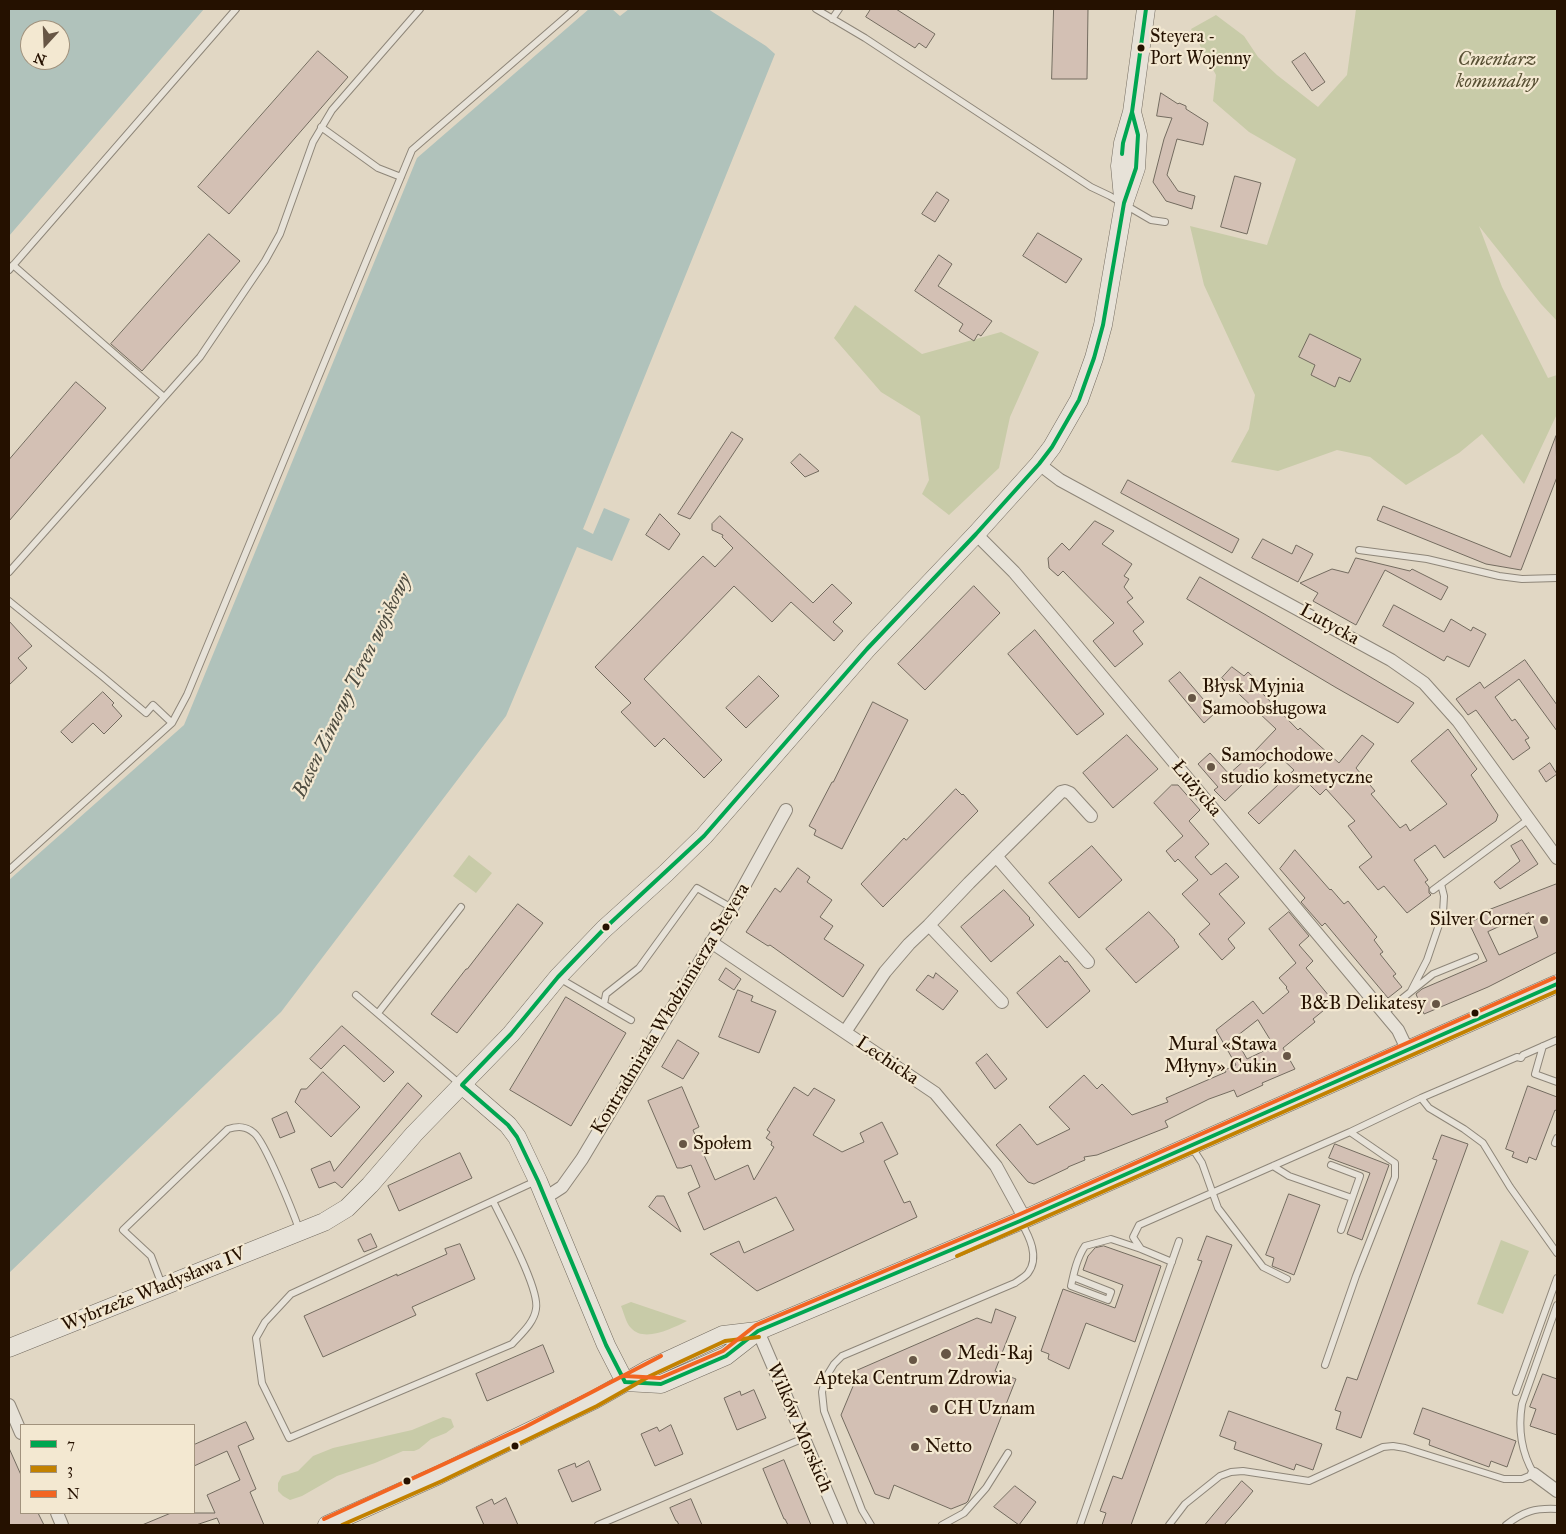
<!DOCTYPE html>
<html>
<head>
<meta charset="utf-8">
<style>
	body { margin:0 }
	#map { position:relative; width:1566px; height:1534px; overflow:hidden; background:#e1d7c4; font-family:"IM FELL Great Primer",serif }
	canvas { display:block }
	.frame { position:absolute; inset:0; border:10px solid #251100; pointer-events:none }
	.legend { position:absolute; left:20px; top:1424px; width:175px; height:90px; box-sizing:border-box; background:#f3e8d1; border:1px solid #a1927d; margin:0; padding:6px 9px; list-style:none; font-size:15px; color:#251100 }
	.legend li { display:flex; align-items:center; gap:10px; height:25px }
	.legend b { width:25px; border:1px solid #a1927d }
	.north { position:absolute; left:20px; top:20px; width:50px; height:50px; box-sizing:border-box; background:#f3e8d1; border:1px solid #a1927d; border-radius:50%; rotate:200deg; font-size:14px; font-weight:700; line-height:20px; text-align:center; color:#251100 }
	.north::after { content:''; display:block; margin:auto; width:18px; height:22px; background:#675645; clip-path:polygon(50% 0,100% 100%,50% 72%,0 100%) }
</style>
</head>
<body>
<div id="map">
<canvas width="1566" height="1534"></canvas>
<div class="frame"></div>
<ul class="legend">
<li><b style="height:6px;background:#00a651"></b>7</li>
<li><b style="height:6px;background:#c28100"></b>3</li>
<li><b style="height:6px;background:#f26522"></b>N</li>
</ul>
<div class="north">N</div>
</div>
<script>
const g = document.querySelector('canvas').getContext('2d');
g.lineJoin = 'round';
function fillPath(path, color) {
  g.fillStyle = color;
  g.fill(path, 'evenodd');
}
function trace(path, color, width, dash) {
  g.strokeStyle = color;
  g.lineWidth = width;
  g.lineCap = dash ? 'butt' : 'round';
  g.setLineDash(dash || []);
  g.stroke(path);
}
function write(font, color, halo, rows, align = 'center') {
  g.font = font + ' "IM FELL Great Primer",serif';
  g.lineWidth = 4.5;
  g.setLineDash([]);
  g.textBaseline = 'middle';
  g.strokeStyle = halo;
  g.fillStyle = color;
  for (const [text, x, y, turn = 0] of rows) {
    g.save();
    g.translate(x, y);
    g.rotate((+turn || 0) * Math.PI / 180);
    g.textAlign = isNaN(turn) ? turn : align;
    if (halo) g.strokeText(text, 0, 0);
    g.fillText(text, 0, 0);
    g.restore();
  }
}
const green = new Path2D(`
	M1356,9H1557V321L1541,304L1479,226L1502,287L1548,378L1557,375V414L1524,484L1482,434L1459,453L1406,485L1370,457L1337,450L1278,471L1231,462L1249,429L1255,395L1204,285L1190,226L1267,245L1296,159L1249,132L1213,101L1216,75L1191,29L1216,15L1244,36L1258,57L1277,75L1318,107L1347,75Z
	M855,305L922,354L1001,332L1039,352L1010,417L999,468L949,515L922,494L929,480L920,416L881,392L834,338Z
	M469,855L492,873L476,893L453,876Z
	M1501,1240L1529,1251L1503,1314L1477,1304Z
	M631,1302L687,1321C673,1328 644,1343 631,1328C626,1323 624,1313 621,1306Z
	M443,1417L451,1419L454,1427L446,1433L431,1439L419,1449L414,1451H403L375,1463L337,1476L302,1496L290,1500L283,1496L278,1491V1483L282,1476L298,1471L313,1456L333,1448L412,1430Z`);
const water = new Path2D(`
	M9,9H204L9,236ZM30,30H60V60H30Z
	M589,9H612L620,16L629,9H708L766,46L775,54L583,529L593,534L604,508L630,519L612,561L577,547L506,716L281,1012L9,1273V880L184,725L417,158Z`);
const building = new Path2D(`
	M871,9H896L935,34L926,48L919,43L915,48L866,17Z
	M1054,9H1088L1087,79H1052Z
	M318,51L348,77L229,214L198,187Z
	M1305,53L1325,82L1312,91L1292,62Z
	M1161,93L1178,104L1179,103L1186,106V109L1208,123L1203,145L1177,139L1167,175L1178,191L1195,196L1192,209L1166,201L1153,182L1164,139L1172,118L1157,116Z
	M1235,176L1261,183L1247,234L1221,227Z
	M937,192L949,200L935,222L922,214Z
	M1038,233L1082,259L1066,283L1023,256Z
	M209,234L240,261L142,371L111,344Z
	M939,255L952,264L938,286L992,321L981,336L978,334L974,341L959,331L963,324L915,291Z
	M1310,334L1361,359L1350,382L1339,377L1335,387L1311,375L1315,365L1299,357Z
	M76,382L106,408L9,521V460Z
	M732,432L743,439L690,519L678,514Z
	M1556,436L1557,477L1521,570L1486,564L1377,520L1383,506L1510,557Z
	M800,454L819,471L805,477L791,463Z
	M1128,480L1239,539L1232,553L1121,493Z
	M660,514L680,534L669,550L646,535Z
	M720,516L813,603L832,584L852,603L833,622L843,631L834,641L791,602L772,622L734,586L644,679L722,760L704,778L664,738L655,747L621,712L631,703L595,667L703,556L715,567L733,548L722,537L723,535L712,530V524Z
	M1095,521L1114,531L1102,544L1132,564L1124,576L1129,579L1124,587L1133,598L1127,602L1144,622L1133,631L1143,644L1115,667L1093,641L1114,623L1063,571L1058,576L1049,568L1048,558L1062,543L1069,550Z
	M1263,539L1292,554L1296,545L1313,554L1298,582L1252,558Z
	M1356,558L1410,571L1412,569L1448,587L1441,600L1385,570L1356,625L1313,601L1318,593L1300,583L1332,569L1348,573Z
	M1200,577L1266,615L1414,703L1398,723L1335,687L1187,599Z
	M974,586L1000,613L925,690L898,664Z
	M1394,605L1444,632L1451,619L1471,631L1473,627L1486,634L1469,667L1447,656L1444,661L1383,626Z
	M9,621L32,646L18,658L27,668L9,685Z
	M1035,630L1104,714L1077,735L1008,654Z
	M1525,660L1557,705V731L1519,679L1495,697L1512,721L1515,719L1529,738L1525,740L1530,748L1513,760L1476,710L1468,715L1456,699L1480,682L1484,688Z
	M1232,667L1244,676L1248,672L1265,688L1261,692L1298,730L1300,728L1339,763L1362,735L1374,744L1356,768L1375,791L1371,794L1400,828L1406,824L1410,831L1447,804L1411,761L1448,729L1477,769L1471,775L1498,815L1496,821L1444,858L1435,845L1414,860L1428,880L1425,882L1429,887V893L1431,895L1407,913L1384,886L1378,890L1359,867L1372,857L1348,826L1355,821L1326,789L1320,795L1305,780L1259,824L1248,813L1294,770L1276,753L1225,801L1214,790L1218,787L1198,764L1210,753L1229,774L1254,752L1276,729L1222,678Z
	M1180,672L1215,713L1204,723L1169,681Z
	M759,676L779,696L746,728L726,708Z
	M103,692L114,703L112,705L122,716L104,734L93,723L72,743L61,732Z
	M873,702L908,720L842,849L814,835L816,830L809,826L832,782H833Z
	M1127,735L1158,769L1113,808L1083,773Z
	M1550,763L1557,774L1546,782L1539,771Z
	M1172,785H1178L1200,810L1189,821L1209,844L1195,857L1211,875L1226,863L1239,877L1219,894L1245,923L1228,939L1235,948L1222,960L1199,934L1210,924L1182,894L1198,880L1178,859L1175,862L1166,851L1183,836L1154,803Z
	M956,789L962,795L963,794L978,811L883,907L861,884L904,838L906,840Z
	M1522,840L1538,864L1500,889L1494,882L1520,861L1511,846Z
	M1092,846L1122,880L1079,918L1049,883Z
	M1295,850L1330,890L1331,889L1344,904L1348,901L1377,937L1374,940L1383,952L1380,954L1396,974L1393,976L1402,987L1388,998L1325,923L1322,926L1301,902L1305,898L1280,869Z
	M798,868L810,877L807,882L832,900L820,917L833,926L824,939L864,965L843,997L770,945L768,946L746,932L775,888L780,892Z
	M1557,884V952L1488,987L1424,1014L1416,994L1422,989L1487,961L1469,923L1485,915L1484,912ZM1529,913L1538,937L1499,955L1488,932Z
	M1004,890L1030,918L1029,919L1034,925L991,962L961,927Z
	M518,904L543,923L457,1033L431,1014L466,969H467Z
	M1149,912L1175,940H1174L1179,947L1136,983L1106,949Z
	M1289,912L1309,936L1299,945L1313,961L1306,968L1334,1002L1313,1019L1315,1022L1283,1048L1295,1069L1262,1083L1263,1085L1237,1097L1234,1090L1209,1099L1165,1121L1168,1127L1097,1155L1084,1157L1085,1160L1068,1167V1168L1034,1184L1028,1182L996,1145L1020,1124L1037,1145L1070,1129L1049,1107L1084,1075L1097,1089L1102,1084L1132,1115L1168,1102L1166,1098L1226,1072L1225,1070L1236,1065L1216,1030L1253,1001L1263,1014L1289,992L1286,988L1287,987L1279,978L1296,963L1269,929ZM1258,1020L1274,1046L1247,1059L1235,1038Z
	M1060,956L1065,962L1067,961L1090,991L1047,1028L1017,993Z
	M726,968L741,979L734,990L719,980Z
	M936,973L958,991L943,1010L916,990L928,975L933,978Z
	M738,990L753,996L751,1001L776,1011L759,1053L719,1037Z
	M566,997L626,1033L571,1126L510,1090Z
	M342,1026L394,1072L384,1082L344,1045L321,1069L310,1059Z
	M678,1040L699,1053L683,1079L662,1067Z
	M987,1054L1007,1079L995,1089L976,1063Z
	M323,1072L360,1107L331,1137L295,1102L301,1089H306Z
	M408,1083L422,1096L396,1126L342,1188L335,1182L319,1188L311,1169L330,1161L334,1171Z
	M1528,1086L1557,1097V1111L1555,1110L1536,1160L1529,1157L1527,1163L1512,1157L1514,1152L1506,1149Z
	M682,1087L699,1127L693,1130L715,1180L748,1165L754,1180L774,1147L771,1145L772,1142L766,1138L770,1132L767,1130L794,1087L808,1096L814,1088L835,1100L813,1135L842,1152L864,1142L860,1133L882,1122L898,1154L884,1161L904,1203L910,1201L917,1217L757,1291L710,1254L739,1241L744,1253L794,1230L776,1197L704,1230L688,1193L700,1187L691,1165L682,1168H677L648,1101Z
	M287,1112L295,1132L280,1138L272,1119Z
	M1442,1135L1468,1144L1361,1438L1336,1429L1341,1412L1335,1410L1347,1377L1357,1380L1437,1160L1433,1159Z
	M1335,1144L1389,1165L1362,1240L1347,1234L1370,1173L1329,1158Z
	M460,1153L472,1178L399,1211L388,1186Z
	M1289,1194L1320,1205L1294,1275L1272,1266L1274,1258L1266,1255Z
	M657,1196H664L681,1232L649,1207Z
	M371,1234L377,1247L364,1252L358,1240Z
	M1207,1236L1232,1245L1131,1525H1102L1106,1513L1100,1511L1113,1476L1122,1479L1202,1261L1198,1260Z
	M460,1244L475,1279L412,1307L416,1315L323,1357L304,1316L397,1274V1276L447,1254L445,1249Z
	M1104,1246L1161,1266L1135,1342L1086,1323L1069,1369L1048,1359L1049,1354L1041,1351L1063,1289L1115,1308L1123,1285L1083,1270L1088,1256L1095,1248Z
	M996,1309L1016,1317L995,1371L1016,1379L968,1501L966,1503L951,1509L894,1485L889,1499L875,1494L841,1415L856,1379L846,1375L977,1318L991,1323Z
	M543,1345L554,1372L487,1401L476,1374Z
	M1543,1374L1557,1379V1435L1530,1426L1536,1409L1530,1407Z
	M754,1390L766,1418L737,1430L724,1398L740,1391L741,1395Z
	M1423,1408L1516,1441L1507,1467L1491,1461L1489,1467L1429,1445L1430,1440L1414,1434Z
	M1229,1411L1322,1444L1313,1470L1296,1464L1294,1470L1234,1449L1236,1442L1220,1436Z
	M246,1422L254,1439L238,1446L256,1489L250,1492L264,1525H220L217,1518L196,1525H142L171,1513H215L207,1495L240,1480L227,1451L194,1466V1445Z
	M671,1425L683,1454L655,1466L641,1434L657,1427L659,1431Z
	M9,1448L21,1475V1513H38L44,1525H9Z
	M784,1460L811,1525H788L785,1519H784L773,1493L763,1469Z
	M589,1461L601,1490L572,1502L558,1470L575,1463L576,1467Z
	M1242,1481L1253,1491L1239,1508L1224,1525H1205Z
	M1015,1486L1036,1502L1019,1525L994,1507Z
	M506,1498L518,1525H484L476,1507L492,1499L494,1504Z
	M691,1499L702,1525H679L677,1521H676L670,1508Z`);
const lane = new Path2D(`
	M816,9L865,38L1091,187L1110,196L1151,220L1165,222
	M832,19L839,9
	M321,127L378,168L401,177
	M13,265L164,397
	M9,270L236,9
	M1359,550L1427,559L1499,576L1522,579L1557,578
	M9,572L200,357L265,261L280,234L313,142L332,110L420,9
	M9,601L102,676L146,713L153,705L172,723
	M9,870L172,723L187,695L412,150L575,9
	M1433,890L1529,819
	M559,978L631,1020
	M1411,991L1427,960L1443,913L1444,896L1441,884
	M356,995L461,1085
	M604,1004L606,994L639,968L697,888L732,908
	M378,1013L461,907
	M1384,1013L1433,974L1475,957
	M1543,1046L1535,1074L1557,1082
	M1421,1098L1429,1108L1464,1129L1483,1143L1510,1187L1557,1253
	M1350,1132L1421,1098L1517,1057L1521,1058L1523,1055L1557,1040
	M1555,1143L1557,1138
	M1191,1146L1202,1163L1218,1208L1263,1267L1287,1279
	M1331,1165L1360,1176L1341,1230
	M1273,1166L1289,1176L1352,1198
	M493,1201C503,1222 540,1289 536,1309C534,1323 521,1334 512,1344L289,1438L262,1383L256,1338L265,1322L291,1294L536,1181
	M1172,1262L1141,1249L1133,1237L1139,1225L1350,1132L1395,1163V1177L1356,1276L1325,1365
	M1073,1277L1111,1292L1108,1300L1071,1286C1074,1272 1077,1258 1085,1246L1111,1239L1141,1249
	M162,1285L151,1256L123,1230L228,1129C238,1126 246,1126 254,1133C265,1142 293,1212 299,1229
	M1516,1392L1557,1278
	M598,1525L804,1438
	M871,1525L862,1510L824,1411L822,1392L826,1377L834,1364L842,1356L1015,1283C1019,1280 1025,1277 1028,1273C1040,1257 1029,1236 1021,1222
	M942,1525L964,1513L986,1488L1008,1453
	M1080,1525L1179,1241
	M1169,1525L1185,1504L1220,1476L1231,1472L1243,1471L1309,1481L1383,1447L1393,1446L1405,1448L1504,1479H1522L1534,1474C1521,1452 1518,1428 1522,1404L1557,1305
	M1506,1525C1524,1511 1535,1508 1557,1509`);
const street = new Path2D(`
	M1039,464L1060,480L1391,660L1424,683L1458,721L1557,858
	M976,534L1014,572L1060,626L1398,1030L1407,1049
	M996,856L1088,962
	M711,942L935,1093L996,1166L1025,1219
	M1002,1002L929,925L969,883L1061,792L1065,791L1070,793L1091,816
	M845,1032L885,972L909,944L929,925
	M545,1198L562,1187L582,1159L732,908L786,810
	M758,1331L841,1525
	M9,1405L21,1433
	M1534,1474L1557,1491
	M57,1513L62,1525`);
const secondary = new Path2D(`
	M1123,198L1120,166L1123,143L1132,112L1146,9
	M462,1085L508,1125L517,1137L538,1181L606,1345L625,1382
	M9,1348L324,1222L347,1208L370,1185L414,1134L511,1034L558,977L604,929L666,873L704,836L867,649L976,534L1039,464L1052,447L1079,400L1094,358L1103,325L1124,203L1136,168L1138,135L1132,112
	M625,1382L661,1384L726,1356L758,1331L1020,1221L1557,984
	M327,1525L439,1475L594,1400L647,1370L723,1335L757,1331`);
const bus1 = new Path2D(`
	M1122,154L1123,143L1132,112L1146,9
	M625,1382L606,1345L538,1181L517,1137L508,1125L462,1085L511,1034L558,977L604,929L704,836L867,649L976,534L1039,464L1052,447L1079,400L1094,358L1103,325L1124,203L1136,168L1138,135L1132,112
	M625,1382L661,1384L726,1356L758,1331L1020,1221L1557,984`);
const bus2 = new Path2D(`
	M957,1256L1557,991
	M342,1525L442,1481L597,1406L650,1376L725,1341L759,1337`);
const bus3 = new Path2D(`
	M625,1376L660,1378L723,1351L756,1325L1018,1215L1554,978
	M324,1519L525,1427L661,1356`);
const markers = [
	[1141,48,4.5,"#251100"],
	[1192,698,5,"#675645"],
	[1211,767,5,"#675645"],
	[1544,920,5,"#675645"],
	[606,927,4.5,"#251100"],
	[1436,1004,5,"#675645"],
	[1475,1013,4.5,"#251100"],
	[1287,1056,5,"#675645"],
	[683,1144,5,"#675645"],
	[946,1354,6,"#675645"],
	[913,1360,5,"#675645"],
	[934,1409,5,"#675645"],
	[515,1446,4.5,"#251100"],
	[915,1447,5,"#675645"],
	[407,1481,4.5,"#251100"]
];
const busNames = [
	["Steyera -",1150,38],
	["Port Wojenny",1150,60]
];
const parkNames = [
	["Cmentarz",1497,60],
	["komunalny",1497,82]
];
const streetNames = [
	["Lutycka",1329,625,29],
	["Łużycka",1196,789,50],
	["Kontradmirała Włodzimierza Steyera",671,1009,-59],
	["Lechicka",887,1061,34],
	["Wybrzeże Władysława IV",154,1290,-22],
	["Wilków Morskich",799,1428,67]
];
const poiNames = [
	["Błysk Myjnia",1202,687],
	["Samoobsługowa",1202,709],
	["Samochodowe",1221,756],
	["studio kosmetyczne",1221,778],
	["Silver Corner",1534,920,"right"],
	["B&B Delikatesy",1426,1004,"right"],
	["Mural «Stawa",1277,1045,"right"],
	["Młyny» Cukin",1277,1067,"right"],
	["Społem",693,1144],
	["Medi-Raj",957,1354],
	["Apteka Centrum Zdrowia",913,1379,"center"],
	["CH Uznam",944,1409],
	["Netto",925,1447]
];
const waterNames = [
	["Basen Zimowy Teren wojskowy",353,686,-64]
];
fillPath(green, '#c8cba8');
fillPath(water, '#b0c2bb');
fillPath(building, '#d3c0b4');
trace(building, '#736b5f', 1);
trace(lane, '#8e8679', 8);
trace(street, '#8e8679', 14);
trace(secondary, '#736b5f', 19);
trace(lane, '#e7e2d8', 6);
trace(street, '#e7e2d8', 12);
trace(secondary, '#e7e2d8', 18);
trace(bus1, '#00a651', 4);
trace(bus2, '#c28100', 4);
trace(bus3, '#f26522', 4);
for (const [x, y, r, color] of markers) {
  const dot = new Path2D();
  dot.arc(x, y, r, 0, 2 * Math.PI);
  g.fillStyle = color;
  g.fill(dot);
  trace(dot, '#f3e8d1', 2);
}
write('18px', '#251100', '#f3e8d1', busNames, 'left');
write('italic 19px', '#574f33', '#f3e8d1', parkNames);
write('19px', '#251100', '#f3e8d1', streetNames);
write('19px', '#251100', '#f3e8d1', poiNames, 'left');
write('italic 20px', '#4e4c40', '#f3e8d1', waterNames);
</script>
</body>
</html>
